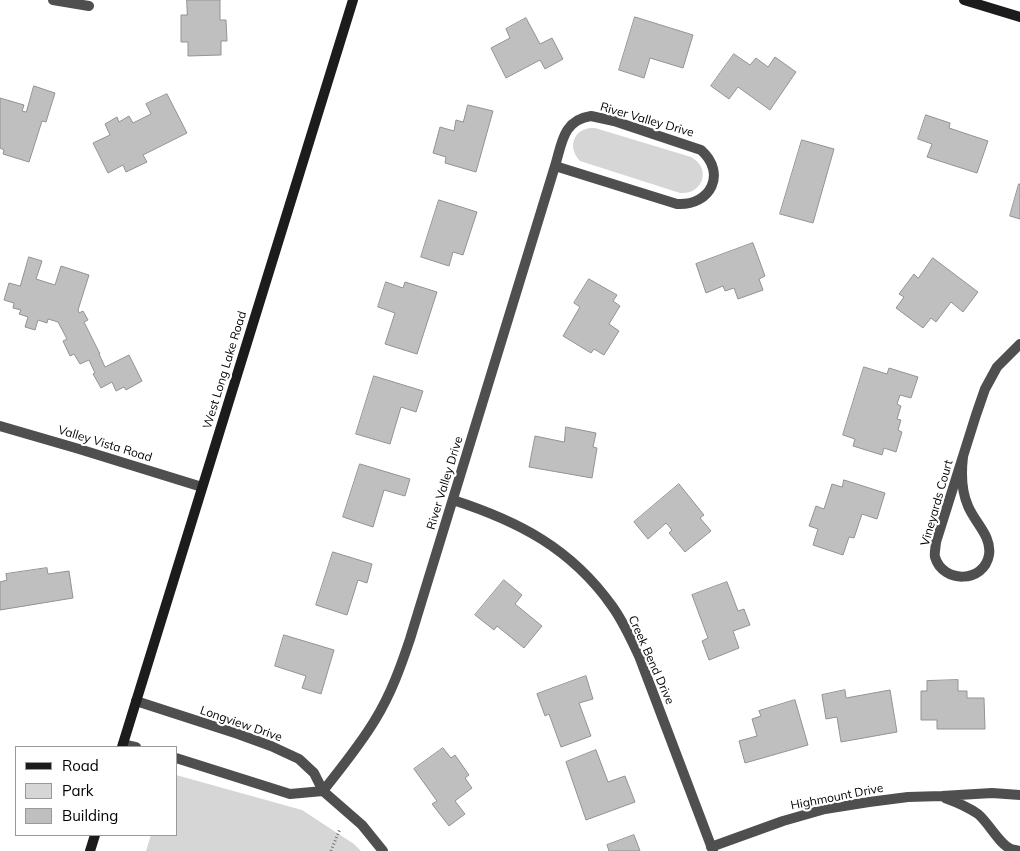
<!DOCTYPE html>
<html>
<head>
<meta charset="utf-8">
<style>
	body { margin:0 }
	#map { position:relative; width:1020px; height:851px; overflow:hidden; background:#fff; font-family:Mulish,sans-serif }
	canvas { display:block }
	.legend { position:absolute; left:15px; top:746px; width:162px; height:90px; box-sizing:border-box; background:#fff; border:1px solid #999; margin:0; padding:6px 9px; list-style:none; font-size:15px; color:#000 }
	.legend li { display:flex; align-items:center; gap:10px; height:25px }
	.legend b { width:25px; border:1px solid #999 }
</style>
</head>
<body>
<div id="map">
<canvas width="1020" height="851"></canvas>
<ul class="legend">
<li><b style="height:6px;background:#1c1c1c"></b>Road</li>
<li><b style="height:14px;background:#d6d6d6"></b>Park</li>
<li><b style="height:14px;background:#bfbfbf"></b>Building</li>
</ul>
</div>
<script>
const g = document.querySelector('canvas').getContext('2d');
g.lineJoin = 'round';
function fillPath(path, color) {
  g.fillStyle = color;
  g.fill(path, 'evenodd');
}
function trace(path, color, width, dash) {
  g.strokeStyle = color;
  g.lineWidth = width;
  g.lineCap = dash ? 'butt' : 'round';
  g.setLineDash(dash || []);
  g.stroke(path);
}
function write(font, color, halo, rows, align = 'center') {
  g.font = font + ' Mulish,sans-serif';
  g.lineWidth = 4.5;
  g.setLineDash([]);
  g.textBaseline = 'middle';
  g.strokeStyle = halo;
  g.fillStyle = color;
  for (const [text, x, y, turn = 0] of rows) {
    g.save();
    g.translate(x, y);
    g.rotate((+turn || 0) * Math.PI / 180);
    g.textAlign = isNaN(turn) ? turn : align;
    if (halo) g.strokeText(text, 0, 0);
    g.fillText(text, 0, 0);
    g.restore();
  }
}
const green = new Path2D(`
	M590,128H595L691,157C712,168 703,195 680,193L580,161C568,148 572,131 590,128Z
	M176,775L302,810L354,844L361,851H146L151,835H176Z`);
const building = new Path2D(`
	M187,0H220V20H226L227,41H221V55L188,56V42H181V15H187Z
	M635,17L693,35L683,68L650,58L644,78L619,70Z
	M526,18L540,44L552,38L563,59L545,69L540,60L506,78L491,48L510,38L506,29Z
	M734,54L750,65L756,58L768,67L775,57L796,72L770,110L738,87L729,99L711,86Z
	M34,86L55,93L46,122L42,121L29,162L3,154L4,150L0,148V98L24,105L22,111L26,112Z
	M167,94L187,133L143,155L147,162L126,172L123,165L108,173L93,143L110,135L105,124L117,117L119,122L129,116L133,123L151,114L146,104Z
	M468,105L493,111L476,172L445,163L446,157L433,153L440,127L454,131L456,120L463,122Z
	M926,115L950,123L949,128L988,141L977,173L927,157L932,144L918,139Z
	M802,140L834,149L813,223L780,214Z
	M1019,184H1020V219L1010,216Z
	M439,200L477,212L463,255L453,252L449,266L421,257Z
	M753,243L765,276L759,279L763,290L738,299L734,288L725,291L723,286L706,293L696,264Z
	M29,257L42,261L36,279L55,285L61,266L89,275L78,310L79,313L83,311L88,320L84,322L100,354H99L105,367L129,355L142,381L126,390L124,387L116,391L112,382L101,388L93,374L95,373L89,360L80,364L74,354L70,356L63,341L67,339L58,322L48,319L47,323L38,320L35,330L25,327L28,317L19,314L21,310L13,308L14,303L4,300L9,283L20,286Z
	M933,258L978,292L963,312L951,302L936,322L931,318L923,328L896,308L904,297L899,294L914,274L918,278Z
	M589,279L617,295L613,301L620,306L609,324L619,331L604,355L594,349L591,353L563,336L580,307L574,303Z
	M386,282L403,288L405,282L437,292L417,354L385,344L395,313L378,307Z
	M864,367L887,374L889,368L918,377L911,398L900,395L897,404L901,406L897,419L901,420L898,430L902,432L896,452L884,448L882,455L853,446L855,439L843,435Z
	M374,376L423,391L416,412L401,407L390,444L356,434Z
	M566,427L596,433L593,447L597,448L592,478L529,467L535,436L564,442Z
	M360,464L410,479L405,496L384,490L373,527L343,517Z
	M844,480L885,493L877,519L862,514L854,538L849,537L843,555L813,545L818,529L809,526L816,506L824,509L832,484L842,487Z
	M679,484L704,515L700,518L711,531L685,552L669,533L672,530L666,523L648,539L634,522Z
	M333,552L372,564L367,583L358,580L347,615L316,605Z
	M47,568L48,574L69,571L73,598L0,610V582L7,580L6,574Z
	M504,580L522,595L515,604L542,626L524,648L497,626L494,630L475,615Z
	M727,582L738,611L744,609L750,625L733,631L739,648L709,660L702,641L708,638L692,595Z
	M284,635L334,650L321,694L302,688L306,676L275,666Z
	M586,676L593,699L579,703L591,736L561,747L549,714L545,716L537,694Z
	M958,680V691H967V698H984L985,729H937V720H921V691H927V681Z
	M845,690L846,698L890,690L897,732L841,742L837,717L826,719L822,695Z
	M795,700L808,745L745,763L739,741L757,736L752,719L761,716L759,711Z
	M443,748L451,758L455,755L469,775L465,778L472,788L455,801L465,814L449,826L432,804L437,801L414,769Z
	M596,750L608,782L625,776L635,802L586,820L566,762Z
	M634,835L640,851H609L607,845Z`);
const path = new Path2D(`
	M331,851L340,829`);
const street = new Path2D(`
	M53,0L89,6
	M591,116L614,121L701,150C727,173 711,206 677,204L555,166C562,143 563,120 591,116Z
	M0,426L79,449L202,487
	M963,457C961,474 961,490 968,506C975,523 992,536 989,555C984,583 943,584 935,557C934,553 936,546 936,542L976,415L985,389L997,367L1020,344
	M453,500C518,521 571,548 612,606C623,621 631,639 639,656L713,851
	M136,701L238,734L271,746L299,759L314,773L323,791L290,794L176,758
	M123,744L136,747
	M945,798C956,802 968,807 978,814C989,823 999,844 1011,849C1014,850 1016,850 1019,851
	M711,847L783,821L825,809L869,802L908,797L942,796L992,793L1020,795
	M383,851L362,825L323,791C341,768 360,745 375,720C391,694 401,666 410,639L555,166`);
const secondary = new Path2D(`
	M964,0L1020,17
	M122,747L353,0
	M90,851L95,835`);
const streetNames = [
	["River Valley Drive",647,120,16],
	["West Long Lake Road",225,370,-73],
	["Valley Vista Road",105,444,17],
	["River Valley Drive",445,483,-73],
	["Vineyards Court",937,503,-74],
	["Creek Bend Drive",651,660,66],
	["Longview Drive",241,724,19],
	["Highmount Drive",837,797,-11]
];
fillPath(green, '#d6d6d6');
fillPath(building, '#bfbfbf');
trace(building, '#939393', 1);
trace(path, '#717171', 3, [1, 2.5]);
trace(street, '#4f4f4f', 10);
trace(secondary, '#1c1c1c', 10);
write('12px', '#000', '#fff', streetNames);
</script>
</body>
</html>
